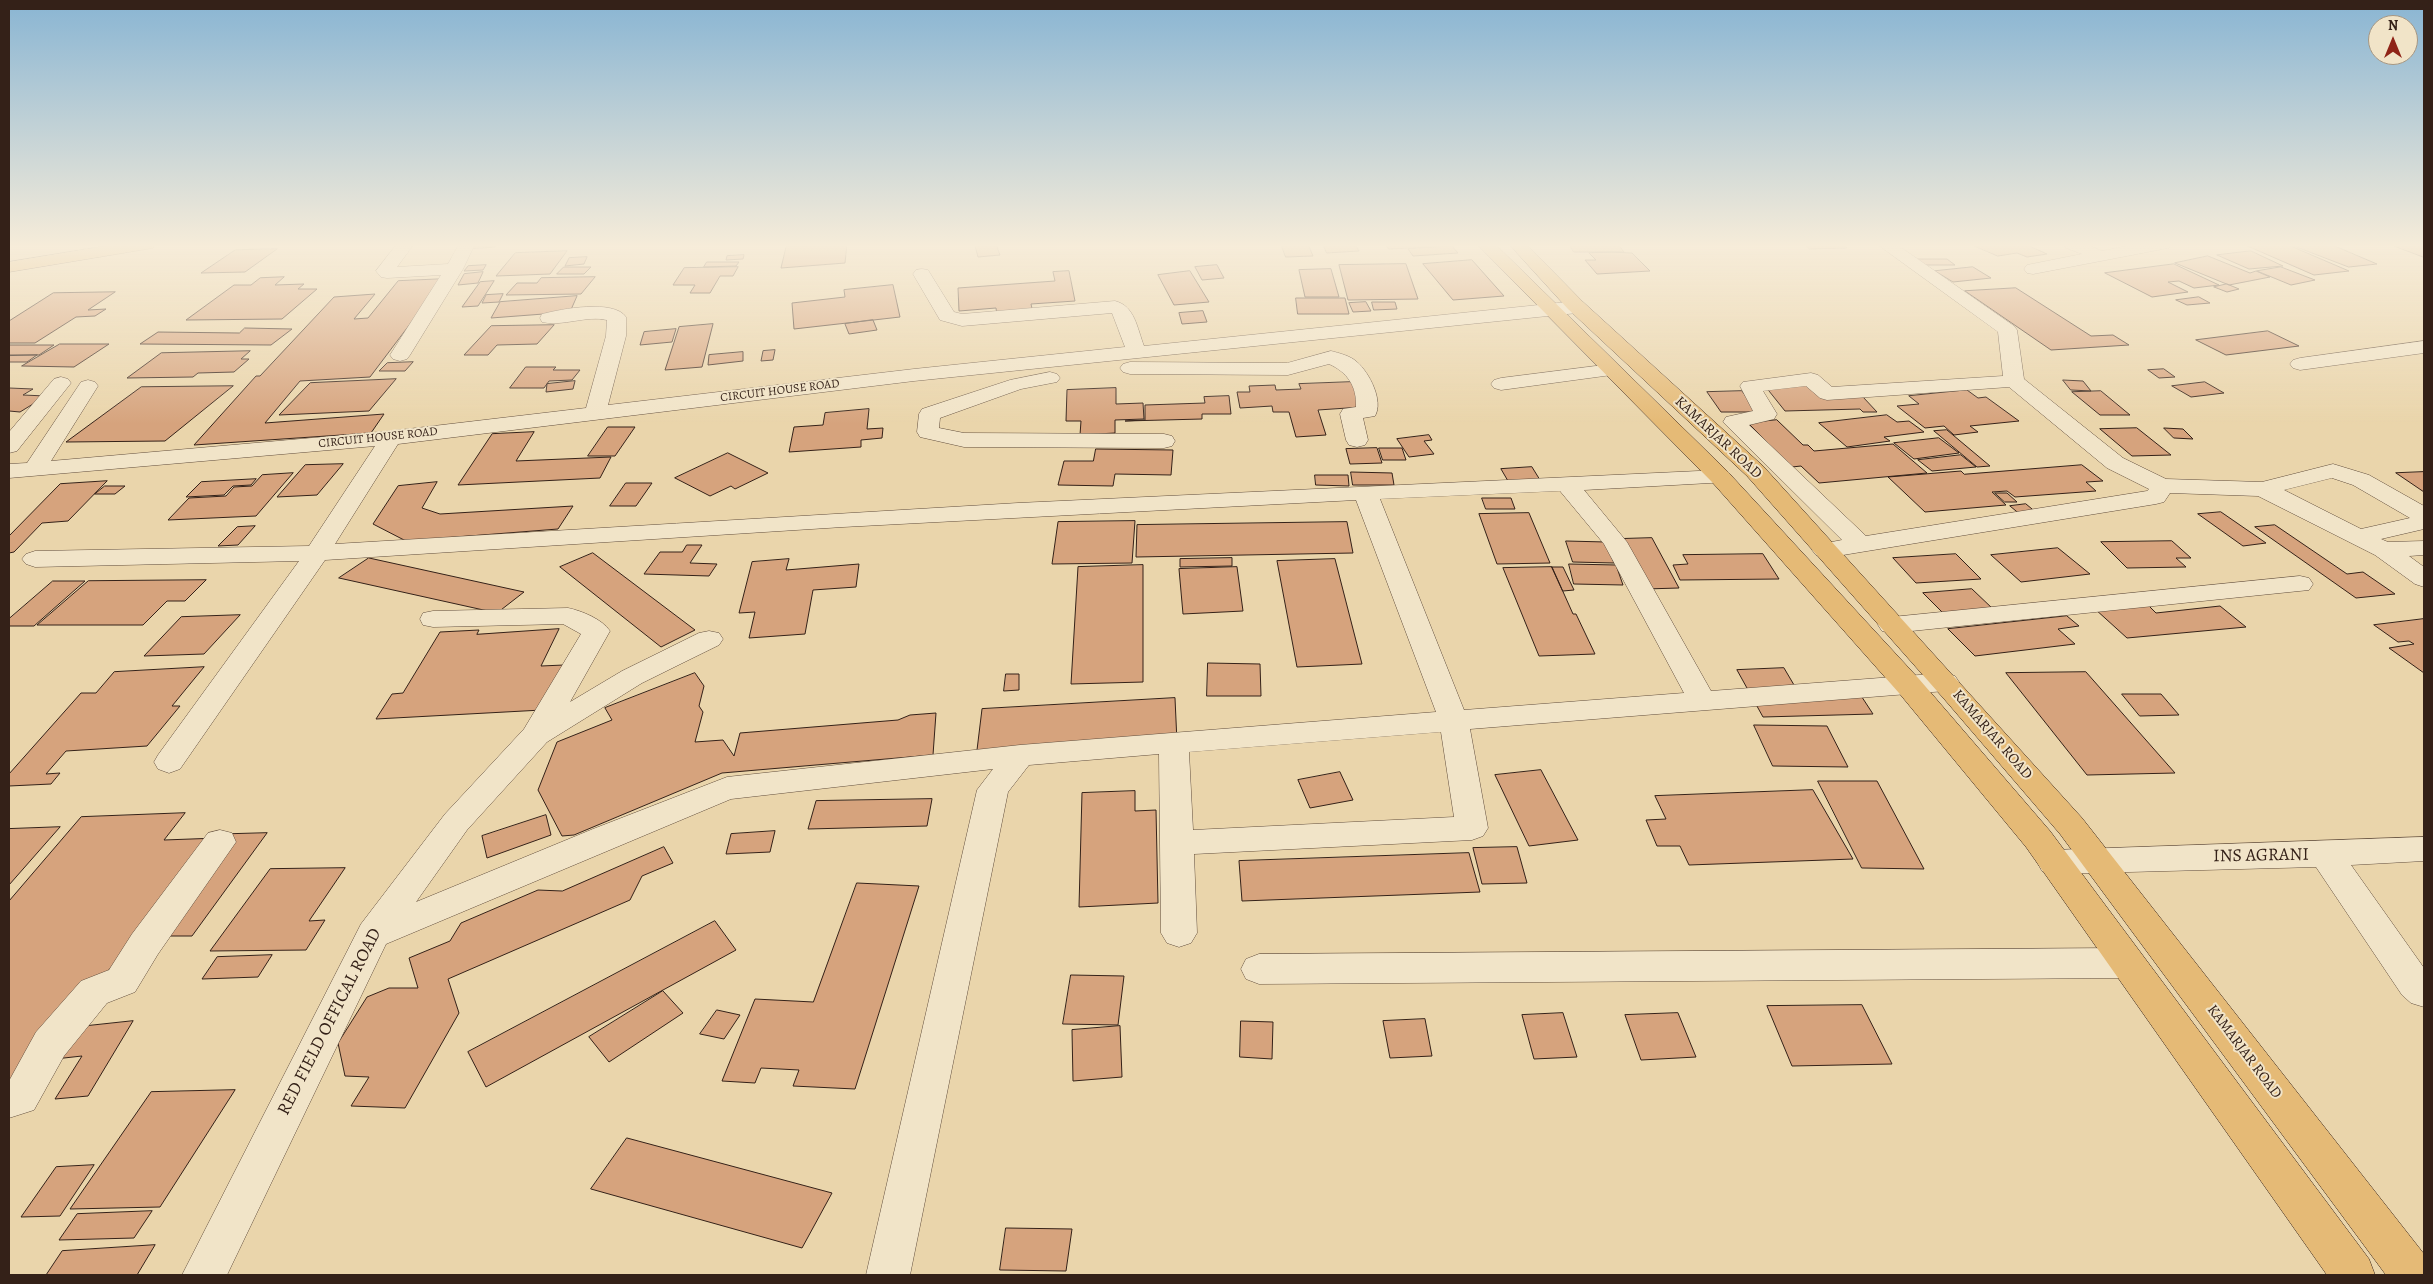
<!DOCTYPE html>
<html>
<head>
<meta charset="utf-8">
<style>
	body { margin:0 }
	#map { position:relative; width:2433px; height:1284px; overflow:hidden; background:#ead5ab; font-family:Alegreya,serif }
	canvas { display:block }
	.frame { position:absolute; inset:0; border:10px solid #342118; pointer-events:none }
	.north { position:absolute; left:2368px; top:15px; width:50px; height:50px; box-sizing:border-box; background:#f1e4c8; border:1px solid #a59682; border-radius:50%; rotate:0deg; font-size:14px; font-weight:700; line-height:20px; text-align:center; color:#342118 }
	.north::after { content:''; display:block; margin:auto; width:18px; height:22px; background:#8f2418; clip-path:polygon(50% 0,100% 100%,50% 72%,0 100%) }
</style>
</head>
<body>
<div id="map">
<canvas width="2433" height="1284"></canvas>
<div class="frame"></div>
<div class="north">N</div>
</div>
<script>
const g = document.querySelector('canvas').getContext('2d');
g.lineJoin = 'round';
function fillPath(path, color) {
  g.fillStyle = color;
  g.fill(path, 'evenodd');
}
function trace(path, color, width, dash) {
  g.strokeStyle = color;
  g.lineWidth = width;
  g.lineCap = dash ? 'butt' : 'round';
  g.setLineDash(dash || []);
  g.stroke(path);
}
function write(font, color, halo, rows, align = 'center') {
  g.font = font + ' Alegreya,serif';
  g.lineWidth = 4;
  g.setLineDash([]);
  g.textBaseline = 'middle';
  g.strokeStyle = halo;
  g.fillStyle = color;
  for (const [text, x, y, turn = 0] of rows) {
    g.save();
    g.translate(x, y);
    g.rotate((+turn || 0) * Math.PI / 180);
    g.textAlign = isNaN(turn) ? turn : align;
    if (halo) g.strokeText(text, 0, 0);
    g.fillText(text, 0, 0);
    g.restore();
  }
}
const building = new Path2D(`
	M470,244H497L495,247L466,249Z
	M847,244L845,263L781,268L786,247Z
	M996,244L1000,255L978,257L975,246Z
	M1281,244H1308L1313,256L1286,257Z
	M1323,244H1355L1359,251L1327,253Z
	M1386,244H1453L1454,246L1389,249Z
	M1569,244H1618L1624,252H1574Z
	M1804,244H1842L1847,248L1810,249Z
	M1970,244H2025L2047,254L2027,257L2017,253L1998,256Z
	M2286,244L2349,271L2314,275L2245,245Z
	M2289,244H2330L2377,264L2349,267Z
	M2389,244H2424V257Z
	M1452,246L1458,253L1413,256L1408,249Z
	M277,249L245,272L201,273L235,250Z
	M567,251L550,274L496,276L515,253Z
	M2251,251L2283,266L2249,269L2217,255Z
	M1612,252L1632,253L1650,271L1597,274L1585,260H1596L1589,253Z
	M744,255L743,259L726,260L727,256Z
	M2208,256L2250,273L2256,271L2270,277L2229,285L2175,263Z
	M587,257L584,264L565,266L569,258Z
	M1917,259H1947L1955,265H1924Z
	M1472,260L1504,296L1453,300L1423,264Z
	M707,262H739L736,266L704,267Z
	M1406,264L1418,299L1348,300L1339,265Z
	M2174,264L2219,285L2194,288L2179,281L2168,282L2188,292L2152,297L2105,273Z
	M486,265L483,270L464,271L468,266Z
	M1217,265L1224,278L1202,280L1195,267Z
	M564,267H591L584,274H557Z
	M738,267L733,276H720L710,293H690L695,285H673L684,268Z
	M1973,267L1991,278L1953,282L1935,271Z
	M2281,267L2315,280L2291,285L2257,271Z
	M1331,269L1339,297H1305L1299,270Z
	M1069,271L1075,301L1031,304L1033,313L997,315L996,308L959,311L958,288L1055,281L1053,272Z
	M1190,271L1209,302L1174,305L1158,275Z
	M483,272L478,283L458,285L464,274Z
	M284,277L275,285L304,284L298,289H317L282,319L186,320L234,285H251L260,278Z
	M595,277L581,294L506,295L517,283H537L541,278Z
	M444,279L370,377L300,381L265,423L384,414L371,433L194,445L256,376H260L334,297L375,294L354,319L368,318L398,281Z
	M494,281L478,306L462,307L480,282Z
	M2227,284L2239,289L2227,292L2214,287Z
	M893,285L900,317L794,329L792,303L845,297L844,290Z
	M2016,288L2091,336L2113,335L2129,345L2051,350L1965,291Z
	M115,292L88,310L106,309L95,316L76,317L35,343H9V321L53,293Z
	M503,294L499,302L482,303L486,295Z
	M577,296L570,312L491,318L500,302Z
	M2199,297L2210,303L2187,305L2176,300Z
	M1296,298H1345L1349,314H1298Z
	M1366,302L1371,311L1353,312L1349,303Z
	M1372,302H1395L1397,309L1374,310Z
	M1203,311L1207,322L1182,324L1179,313Z
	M873,320L877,330L849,334L845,324Z
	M713,324L702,367L665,370L679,327Z
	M554,325L537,344L497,345L488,355H464L491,326Z
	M245,328L292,329L271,345L140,344L158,332L239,333Z
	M676,329L672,342L640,345L644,332Z
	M2268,331L2299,346L2226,355L2196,340Z
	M60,344H109L74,367L22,366Z
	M9,345H54L39,355H9Z
	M775,350L773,360L761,361L763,351Z
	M250,351L241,359H249L234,372L198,373L193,377L127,378L161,353Z
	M743,352V361L708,365L709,355Z
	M37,355L27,362H9V356Z
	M413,362L405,371H379L387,363Z
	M526,367H556L553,370H580L572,380L549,381L544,388H510Z
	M2164,369L2175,377L2159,378L2148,370Z
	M396,379L369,411L279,415L310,383Z
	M2063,380L2083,381L2091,391L2071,390Z
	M575,381L573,389L546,392L547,384Z
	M1352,382L1362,407L1318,410L1326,435L1296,437L1289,412H1273L1272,406L1240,408L1237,392H1250L1249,386L1275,385L1276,390L1301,389L1299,384Z
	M2205,382L2224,393L2191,397L2172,386Z
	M1813,384L1863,397L1877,412H1863L1860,409L1785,411L1765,386Z
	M233,386L165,441L66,442L141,387Z
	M9,388L33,389L23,395L46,396L20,412L9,411Z
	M1116,388V404L1143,403L1144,419L1115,420V433L1080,435L1081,421H1066L1067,390Z
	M1967,390L1978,398L1986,397L2019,421L1970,426L1978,432L1954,435L1944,426L1925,428L1897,406L1919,404L1909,396Z
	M1742,391L1757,412H1721L1707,392Z
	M2101,391L2130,415H2100L2072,392Z
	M1229,396L1231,414H1202V419L1125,421L1145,420V405L1205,403L1204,397Z
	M869,409L867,429L883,428L882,438L861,440V447L789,452L794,427L823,425L825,413Z
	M1887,415L1897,422L1909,421L1924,432L1884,437L1890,441L1847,447L1819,423Z
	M1777,420L1803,445H1808L1814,451L1893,444L1927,473L1819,483L1801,466L1792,467L1748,423Z
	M608,427H635L615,456H588Z
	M2137,428L2171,455L2132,456L2100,429Z
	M2164,428L2183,429L2193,439L2174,438Z
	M1947,430L1990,466L1977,467L1934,431Z
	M534,432L516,461L611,457L600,478L458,485L492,434Z
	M1429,435L1432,440L1424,441L1434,454L1409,457L1397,439Z
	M1939,438L1959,453L1914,459L1894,443Z
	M1377,448L1382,463L1350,464L1346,449Z
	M1379,448H1402L1406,460H1383Z
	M1096,449L1173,450L1171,475L1115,474L1113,486L1058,485L1064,461H1093Z
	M728,453L768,473L735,489L731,486L710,496L675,478Z
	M1961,455L1976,467L1932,471L1918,460Z
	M343,464L317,495L277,497L305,465Z
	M2082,465L2103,481L2086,482L2096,491L2015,497L2007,491L1992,492L2006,505L1925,512L1888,477L1961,471L1964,474Z
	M1532,467L1540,480L1508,481L1501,469Z
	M1351,472L1392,473L1394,485H1353Z
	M2424,472V492L2396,473Z
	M293,473L256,516L168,520L189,498L226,496L234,487L252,486L262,475Z
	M1315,475H1348L1349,486L1316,485Z
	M256,479L251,485L233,486L224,495L186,497L201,482Z
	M107,481L68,521L42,523L14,552L9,553V536L60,484Z
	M437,482L422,508L440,514L573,506L558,529L406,541L373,524L398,486Z
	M626,483H652L636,506H610Z
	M105,486H125L115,494H95Z
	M1995,493H2007L2017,502H2005Z
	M1482,498H1511L1515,509H1486Z
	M2026,504L2038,514L2022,516L2010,506Z
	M2221,512L2266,543L2243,546L2198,514Z
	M1529,513L1550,563L1497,564L1479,514Z
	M1135,521L1132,563L1052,564L1058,522Z
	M1347,522L1353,553L1136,557L1137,525Z
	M2275,525L2347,574L2363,572L2395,594L2356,598L2255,527Z
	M255,526L238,545L218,546L237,527Z
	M1652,538L1679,588L1645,589L1619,539Z
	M1566,541L1606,542L1614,563L1573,562Z
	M2172,541L2191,558H2176L2186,567L2127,568L2101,542Z
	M687,545H702L690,563L717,564L709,576L644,574L660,552H682Z
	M2058,548L2090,574L2021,582L1991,555Z
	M593,553L695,630L661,647L560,567Z
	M1763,554L1779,579L1680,580L1673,565L1688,564L1683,555Z
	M1956,554L1981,579L1916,583L1893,558Z
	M369,558L524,592L497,613L339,578Z
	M1232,558V566L1180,567V559Z
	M789,559L786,570L859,564L856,587L813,590L805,634L749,638L755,612L739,613L752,562Z
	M1335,559L1362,664L1297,667L1277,561Z
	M1569,564L1616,565L1623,585L1574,584Z
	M1143,565V682L1071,684L1078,567Z
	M1237,567L1243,611L1183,614L1179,569Z
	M1552,567H1563L1574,590L1563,591Z
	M1552,567L1573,614H1576L1595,654L1539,656L1503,568Z
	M206,580L185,601H167L143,625H37L88,581Z
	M53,581H85L34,626H9V619Z
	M1972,589L1993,609L1944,614L1923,593Z
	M2147,604L2156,613L2220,606L2246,627L2127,638L2095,609Z
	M240,615L204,654L144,656L181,617Z
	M2067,616L2079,626L2058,629L2075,644L1975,656L1948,629Z
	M2424,619V673L2389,648L2414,644L2409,641L2398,642L2374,625Z
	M559,629L541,666L564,665L542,710L376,719L392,694L403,693L440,632L479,630L477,634Z
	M1208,663L1260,664L1261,696H1207Z
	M204,667L172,706H180L147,746L66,751L46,774L60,773L51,784L9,786V774L81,693H96L114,672Z
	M1784,668L1797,690L1856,688L1873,714L1763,717L1737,670Z
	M2086,672L2175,773L2087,775L2006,673Z
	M695,673L704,686L699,706L703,712L695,742L723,740L734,756L740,733L898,720L910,715L936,713L933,755L722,773L574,835L562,836L538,790L557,742L612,720L605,708Z
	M1006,674H1019V690L1004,691Z
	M2122,694H2161L2179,715L2140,716Z
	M1175,698L1177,742L977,750L982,709Z
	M1754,725L1827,726L1848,767L1773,766Z
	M1541,770L1578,840L1529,846L1495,775Z
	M1340,772L1353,800L1310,808L1298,780Z
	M1818,781H1877L1924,869L1862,868Z
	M1813,790L1853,859L1689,865L1680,846H1657L1646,820L1666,819L1655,796Z
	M1135,791V811L1156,810L1158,903L1079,907L1082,793Z
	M932,799L927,826L808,829L816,801Z
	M185,813L164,840L218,838L9,1091V901L81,817Z
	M546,815L551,835L487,858L482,836Z
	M60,827L9,885V829Z
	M775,831L770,852L726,854L731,834Z
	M267,833L192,936H153L231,834Z
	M664,847L673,863L642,876L630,900L448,979L459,1013L405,1108L351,1106L369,1077L345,1076L338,1043L367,997L389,988H418L409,958L450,941L461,923L538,890L562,891Z
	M1517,847L1527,883L1482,884L1473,848Z
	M1469,853L1480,892L1242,901L1239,861Z
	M345,868L309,921L325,920L306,950L210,951L270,869Z
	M857,883L919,886L855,1089L793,1086L799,1070L761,1068L755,1083L722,1081L755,999L813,1002Z
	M715,921L736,950L486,1087L468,1052Z
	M272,955L258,977L202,979L217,957Z
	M1071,975L1124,976L1118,1025L1063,1024Z
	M663,991L683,1013L609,1062L589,1037Z
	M1862,1005L1892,1064L1792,1066L1767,1006Z
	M717,1010L740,1015L724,1039L700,1034Z
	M1563,1013L1577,1057L1534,1059L1522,1015Z
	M1678,1013L1696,1057L1641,1060L1625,1015Z
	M1425,1019L1432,1056L1390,1058L1383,1021Z
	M133,1021L88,1096L55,1099L82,1056L46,1060L68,1028Z
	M1241,1021L1273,1022L1272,1059L1240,1057Z
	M1120,1026L1122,1077L1073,1081L1072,1030Z
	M235,1090L160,1207L70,1209L151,1092Z
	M627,1138L832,1193L802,1248L591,1189Z
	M94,1165L60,1216L21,1217L56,1167Z
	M152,1211L134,1238L59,1240L77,1214Z
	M1006,1228L1072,1229L1066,1271L1000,1270Z
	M155,1245L137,1275H46L62,1251Z`);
const minor = new Path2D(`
	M397,244H414L397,267L448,264L459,244H475L463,269L410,355L407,359L400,361L393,359L390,355L441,275L387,278L381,277L376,271Z
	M1877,244H1896L2014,326L2017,330L2024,379L2123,458L2166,479L2262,482L2333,464L2369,475L2424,506V529L2381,539L2388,542L2424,541V555L2409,556L2424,567V587L2415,584L2375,555L2258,496L2170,493L2164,502L2156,504L1861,552L1825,558L1816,555L1812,550L1816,545L1842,540L1723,422L1726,417L1753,411L1740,386L1743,382L1811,373L1818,375L1832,387L2003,376L1998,332ZM1806,386L1820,398L1827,400L2009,387L2107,468L2149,489L2147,491L1866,536L1749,425L1774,419L1777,414L1763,391ZM2332,478L2353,485L2410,518L2361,529L2284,490Z
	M2064,244H2086L2102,251L2136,244H2171L2169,248L2163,249L2033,274L2027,273L2024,269L2027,265L2082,254L2066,248Z
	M922,269L928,270L954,312L962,314L1115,301C1135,306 1137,328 1144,346L1577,301L1584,303L1586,307L1584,311L1577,313L914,381L398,444L335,544L1018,503L1720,470L1728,472L1732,477L1728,482L1584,490L1627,542L1711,691L1945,673L1955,676L1959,682L1955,688L1945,691L1470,729L1488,828L1483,836L1472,840L1194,854L1197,933L1191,943L1179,947L1167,943L1161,933L1159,754L1029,765L1008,792L910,1275H866L977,790L993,769L731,799L386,944L227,1275H182L361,924L445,814L524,729L581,634L563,624L433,627L423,625L420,619L423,613L433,611L568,608C582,611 602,619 610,631L570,702L622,671L699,633L709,631L719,633L723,639L719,645L642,683L547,742L467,830L416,902L593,829L727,777L1020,745L1436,712L1356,500L843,527L325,560L180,769L169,773L158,769L154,762L158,755L299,561L35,567L26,564L22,559L26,554L35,551L309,546L375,446L9,478V464L27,463L81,382L88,380L95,382L98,386L51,461L391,431L586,408L606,336L607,320C586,315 563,327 542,322L540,318L542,314C561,309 614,299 626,317V336L608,405L914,369L1125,347L1112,313L962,326L940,320L913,274L916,270ZM1560,491L1604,544L1684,693L1464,710L1380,499ZM1441,732L1454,817L1193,830L1189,752Z
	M2424,341V353L2300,370L2293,368L2290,364L2293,360L2300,358Z
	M1331,351C1339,353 1351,356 1357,362C1369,372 1384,401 1375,416L1363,418L1368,440L1365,445L1357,447L1349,445L1346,440L1340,414L1343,409L1356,407C1357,386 1347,372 1329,364L1288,375L1130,374L1123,372L1120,368L1123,364L1130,362L1287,363Z
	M1612,364L1619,366L1622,370L1619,374L1501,390L1494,388L1491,384L1494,380L1501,378Z
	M1050,372L1057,374L1060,378L1057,382L1021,389L940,418L939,428L964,433L1164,434L1172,436L1175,441L1172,446L1164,448L964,447L920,437L917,432L919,414L922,409L1010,380Z
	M61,377L68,379L71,383L17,451L9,453V432L54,379Z
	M2300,576L2309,578L2313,584L2309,590L1892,633L1882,631L1878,625L1882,619L1892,617Z
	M220,830L232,833L236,842L158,954L135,992L107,1003L64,1056L34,1110L9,1118V1081L36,1032L81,981L109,970L132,934L208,833Z
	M2424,837V861L2351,865L2424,968V1007L2411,1003L2402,995L2316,867L2054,874L2042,871L2037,862L2042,853L2054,850Z
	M2127,948L2140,953L2145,963L2140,973L2127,978L1259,984L1246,979L1241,969L1246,959L1259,954Z`);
const major = new Path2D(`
	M117,244H155L153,248L9,272V262Z
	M1477,244H1495L1728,472L1919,679L2050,831L2369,1259L2375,1275H2327L2026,847L1899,693L1712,482Z
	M1509,244H1526L1582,301L1763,466L2082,818L2424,1254V1275H2386L2060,834L1945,700L1747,476L1568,309Z`);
const farStreetnames = [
	["CIRCUIT HOUSE ROAD",780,391,-7],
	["CIRCUIT HOUSE ROAD",378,438,-6]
];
const streetNames = [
	["KAMARJAR ROAD",1718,438,43],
	["KAMARJAR ROAD",1992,735,49],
	["KAMARJAR ROAD",2244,1052,53]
];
const nearStreetnames = [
	["INS AGRANI",2261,856,-1],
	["RED FIELD OFFICAL ROAD",330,1022,-63]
];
fillPath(building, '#d6a37d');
trace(building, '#342118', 1);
trace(minor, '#624e3d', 1);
trace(major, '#342118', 1);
fillPath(minor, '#f1e4c8');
fillPath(major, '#e5ba76');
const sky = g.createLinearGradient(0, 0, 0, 424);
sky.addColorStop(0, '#89b5d3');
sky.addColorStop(0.58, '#f6ecd9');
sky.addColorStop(1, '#f6ecd900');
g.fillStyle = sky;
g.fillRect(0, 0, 2433, 424);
write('12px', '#342118', '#f1e4c8', farStreetnames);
write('15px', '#342118', '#f1e4c8', streetNames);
write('18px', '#342118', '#f1e4c8', nearStreetnames);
</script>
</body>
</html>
